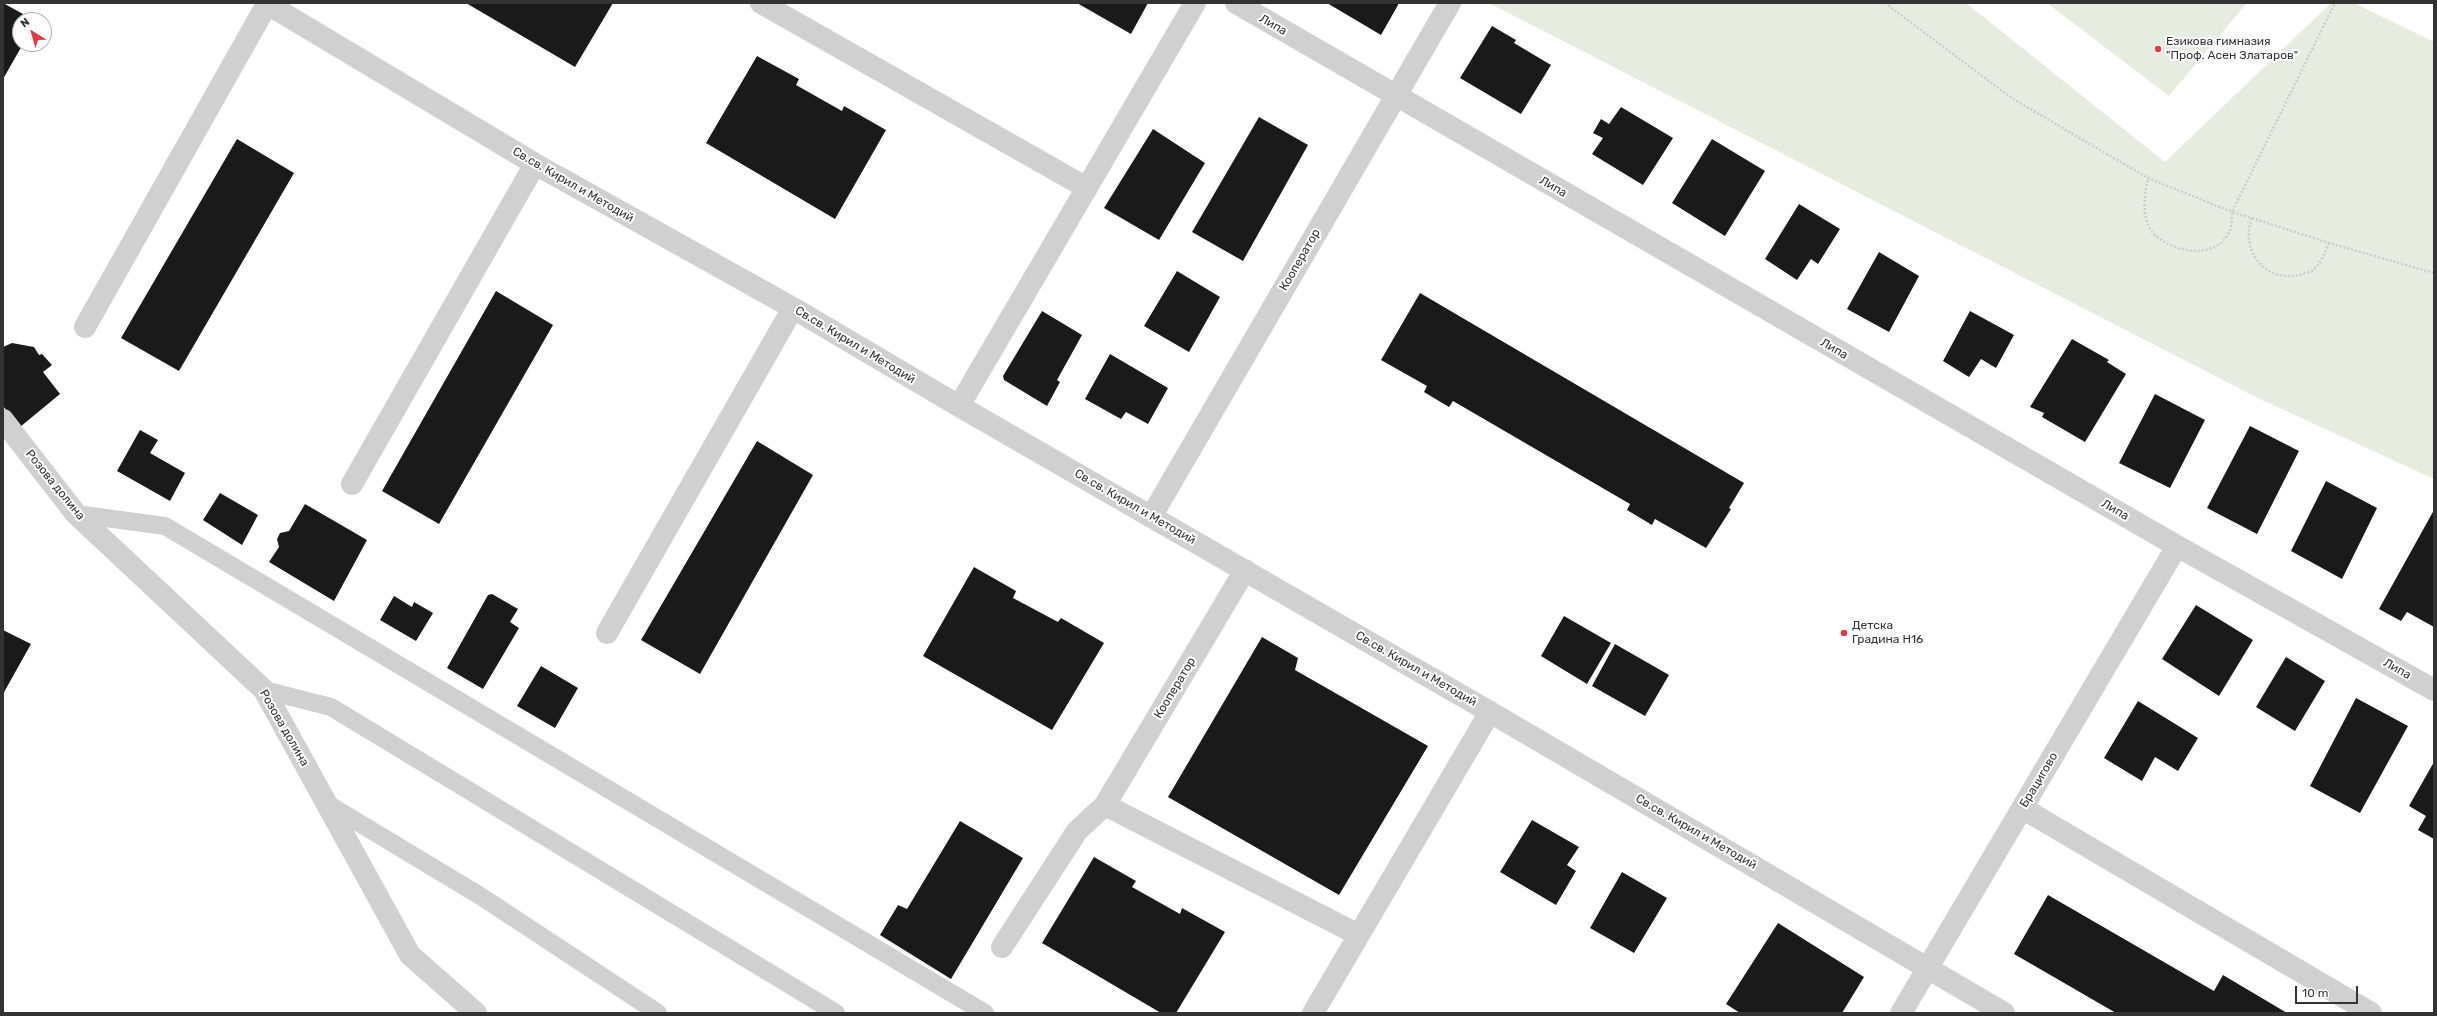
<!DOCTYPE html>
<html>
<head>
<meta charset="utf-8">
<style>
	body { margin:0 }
	#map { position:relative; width:2437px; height:1016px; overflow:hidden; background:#fff; font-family:Rubik,sans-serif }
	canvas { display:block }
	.frame { position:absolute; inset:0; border:4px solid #333; pointer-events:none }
	.north { position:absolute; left:12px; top:12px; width:40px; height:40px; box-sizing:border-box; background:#fff; border:1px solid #adadad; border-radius:50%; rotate:323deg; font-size:11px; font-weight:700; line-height:16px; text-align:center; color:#333 }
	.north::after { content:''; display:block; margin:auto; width:14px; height:18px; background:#e63946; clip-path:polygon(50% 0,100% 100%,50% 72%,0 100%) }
	.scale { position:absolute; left:2295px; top:986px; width:63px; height:18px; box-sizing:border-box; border:2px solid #333; border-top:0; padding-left:5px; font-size:12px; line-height:14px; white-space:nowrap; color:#333; -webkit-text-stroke:3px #fff; paint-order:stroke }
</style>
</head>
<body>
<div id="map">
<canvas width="2437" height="1016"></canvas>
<div class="frame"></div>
<div class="north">N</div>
<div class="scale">10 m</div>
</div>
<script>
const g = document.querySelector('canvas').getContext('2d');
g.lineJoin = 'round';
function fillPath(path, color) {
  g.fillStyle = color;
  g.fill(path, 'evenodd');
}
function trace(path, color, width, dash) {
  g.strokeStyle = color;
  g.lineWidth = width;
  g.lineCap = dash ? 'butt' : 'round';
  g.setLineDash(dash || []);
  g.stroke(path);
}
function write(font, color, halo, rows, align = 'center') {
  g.font = font + ' Rubik,sans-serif';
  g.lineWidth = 4;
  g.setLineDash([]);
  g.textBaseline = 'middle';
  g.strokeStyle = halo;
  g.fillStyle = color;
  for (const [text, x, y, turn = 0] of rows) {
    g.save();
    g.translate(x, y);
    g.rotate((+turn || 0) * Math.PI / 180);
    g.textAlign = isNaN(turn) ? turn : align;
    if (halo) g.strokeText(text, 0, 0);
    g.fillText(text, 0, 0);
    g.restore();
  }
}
const green = new Path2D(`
	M1489,3H1966L2165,162L2331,3H2354L2434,42V479L2260,399Z
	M2047,3H2247L2169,96Z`);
const building = new Path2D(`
	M3,3L34,20H20V44H23L3,79Z
	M466,3H613L575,67Z
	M1077,3H1148L1131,34Z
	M1327,3H1398V5L1381,35Z
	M1492,26L1516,40L1514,43L1551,65L1521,114L1460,78Z
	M757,56L799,79L796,85L842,111L844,106L886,130L835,219L706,143Z
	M1621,107L1673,138L1643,185L1592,154L1603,138L1593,133L1601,119L1609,124Z
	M1259,117L1308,145L1243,261L1192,232Z
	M1153,129L1205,163L1159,240L1104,208Z
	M237,139L294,173L179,371L121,338Z
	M1712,139L1765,171L1725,236L1672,203Z
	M1799,204L1840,229L1818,264L1811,259L1797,280L1765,259Z
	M1879,252L1919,276L1889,332L1847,309Z
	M1177,271L1220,297L1189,352L1144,326Z
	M496,291L553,325L439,524L382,491Z
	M1420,293L1744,483L1729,508L1731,509L1706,548L1655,519L1652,525L1627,510L1630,504L1453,401L1449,407L1424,392L1427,386L1381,360Z
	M1042,311L1082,335L1057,380L1060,382L1047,406L1004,380L1003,376Z
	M1970,311L2014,335L1996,368L1981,359L1969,377L1943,361Z
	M2072,339L2109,360L2107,362L2126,374L2085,442L2042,417L2044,413L2030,407Z
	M12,343L34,347L39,355L42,354L52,365L43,372L60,394L20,427L3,406V347Z
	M1110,354L1168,388L1148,424L1126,412L1121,419L1085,399Z
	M2155,394L2205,420L2170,488L2119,463Z
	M2250,426L2299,451L2257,534L2207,508Z
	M140,430L158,440L150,453L185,473L170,501L117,471Z
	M757,441L813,475L700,674L641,640Z
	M2326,481L2377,508L2342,579L2291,551Z
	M220,493L258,515L242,545L203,520Z
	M305,504L367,540L334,601L269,562L279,547L277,539L280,533L289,531Z
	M2434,510V627L2407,612L2401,621L2379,609Z
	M974,567L1016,591L1013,598L1058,622L1061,618L1104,643L1052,730L923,656Z
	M492,594L518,609L510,622L519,628L483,689L447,668L488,595Z
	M394,596L412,607L414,602L433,613L416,641L380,620Z
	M2196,605L2253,640L2219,696L2162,659Z
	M1564,616L1611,643L1587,684L1541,656Z
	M3,630L31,644L3,694Z
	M1262,637L1298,658L1295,670L1428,746L1339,895L1168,797Z
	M1615,644L1669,675L1645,716L1592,686Z
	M2286,657L2325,681L2295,731L2256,707Z
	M541,666L578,688L555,728L517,706Z
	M2356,698L2408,726L2360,813L2310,786Z
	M2138,701L2198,738L2178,771L2155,757L2142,781L2104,758Z
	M2434,762V839L2418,830L2426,816L2409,806Z
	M1532,820L1579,847L1567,865L1576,871L1556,905L1500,872Z
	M960,821L1023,858L951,979L880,935L898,905L907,909Z
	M1094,857L1136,881L1132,887L1180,914L1182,908L1225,932L1176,1013H1161L1042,943Z
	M1622,872L1667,898L1634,953L1590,928Z
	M2048,895L2214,991L2223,975L2287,1013H2116L2014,954Z
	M1778,923L1864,977L1842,1013H1740L1726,1004Z`);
const path = new Path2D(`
	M1885,3L2013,99L2148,178L2232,212C2232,217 2232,225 2230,230C2218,260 2174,254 2154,234C2141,220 2144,195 2148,178
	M2252,218L2329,243L2434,273
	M2329,243C2325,252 2321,264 2313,270C2311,272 2305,273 2302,274C2267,285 2239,251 2252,218L2232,212L2335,3`);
const lane = new Path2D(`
	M76,514L165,526L985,1013
	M264,690L331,707L836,1013
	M326,803L482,897L658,1013`);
const street = new Path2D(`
	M266,3L535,164L793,308L959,406L1490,712L2004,1013
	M761,3L1087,188
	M1236,3L2177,546L2434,690
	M85,327L267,4
	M959,406L1195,3
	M3,420L76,514L264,690L410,955L476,1013
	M352,484L535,164
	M1151,517L1450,3
	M607,633L793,308
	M1105,805L1245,570
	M2022,808L2371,1013
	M1002,947L1077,831L1105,805L1359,935
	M1313,1013L1490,712
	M1901,1013L2177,546`);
const markers = [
	[2158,49,4,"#e63946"],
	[1844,633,4,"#e63946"]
];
const streetNames = [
	["Липа",1273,25,30],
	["Св.св. Кирил и Методий",573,185,30],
	["Липа",1553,187,30],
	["Кооператор",1300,260,-60],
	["Св.св. Кирил и Методий",855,345,31],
	["Липа",1834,349,30],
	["Розова долина",55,485,51],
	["Св.св. Кирил и Методий",1135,507,30],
	["Липа",2115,510,30],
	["Св.св. Кирил и Методий",1416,669,30],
	["Липа",2397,669,29],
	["Кооператор",1175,688,-59],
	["Розова долина",284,728,60],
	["Брацигово",2039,780,-59],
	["Св.св. Кирил и Методий",1696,832,30]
];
const poiNames = [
	["Езикова гимназия",2166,42],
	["\"Проф. Асен Златаров\"",2166,56],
	["Детска",1852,626],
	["Градина Н16",1852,640]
];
fillPath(green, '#e6ecdf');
fillPath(building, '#1a1a1a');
trace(path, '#cdcdcd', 2.5, [2, 2]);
trace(lane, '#d0d0d0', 18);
trace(street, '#d0d0d0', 22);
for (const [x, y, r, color] of markers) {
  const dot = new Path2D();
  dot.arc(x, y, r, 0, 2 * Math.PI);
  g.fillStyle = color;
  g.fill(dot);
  trace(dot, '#fff', 1.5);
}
write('12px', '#333', '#fff', streetNames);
write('12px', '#333', '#fff', poiNames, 'left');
</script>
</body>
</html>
